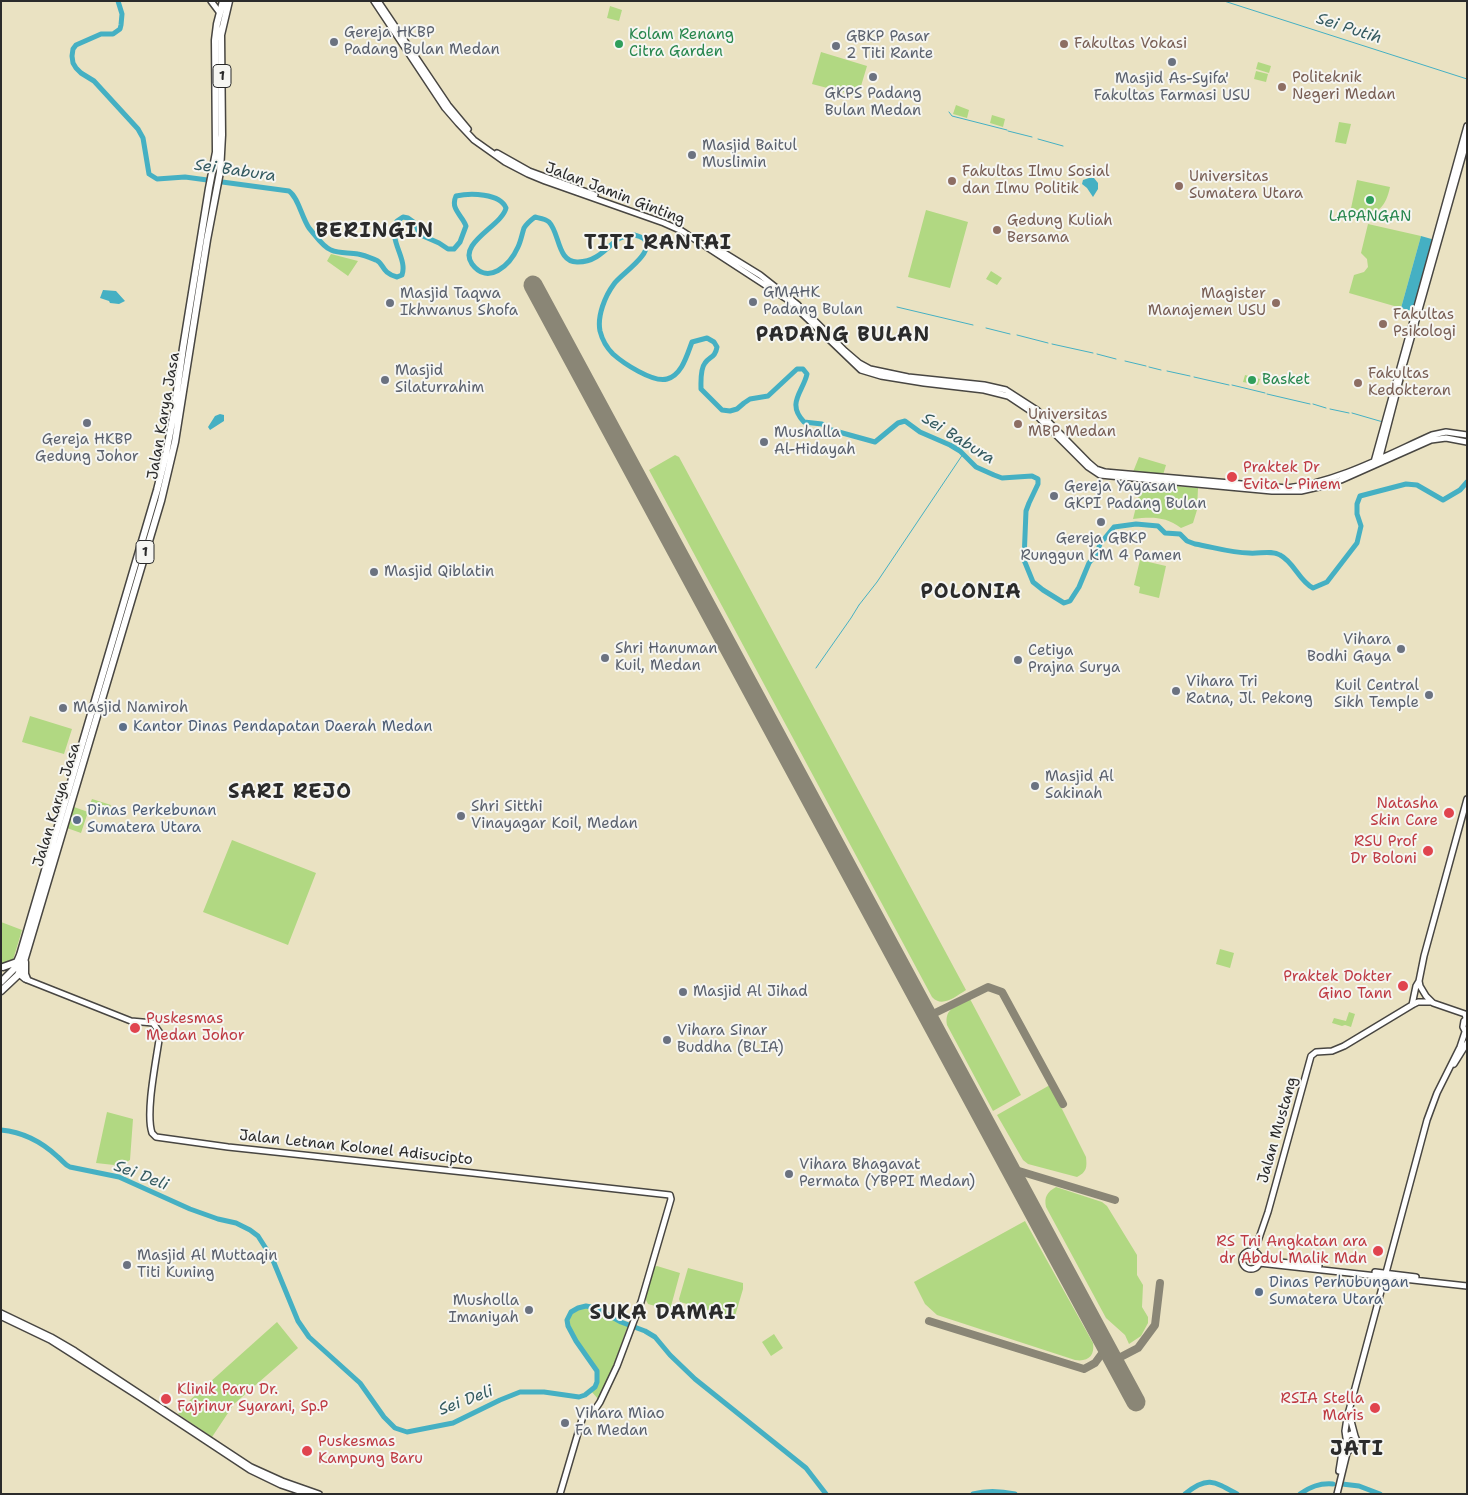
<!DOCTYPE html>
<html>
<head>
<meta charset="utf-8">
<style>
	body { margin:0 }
	#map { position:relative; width:1468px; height:1495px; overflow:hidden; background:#eae2c2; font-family:"Shantell Sans",sans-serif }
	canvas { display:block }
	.frame { position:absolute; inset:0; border:2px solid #2b2b2b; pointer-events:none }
</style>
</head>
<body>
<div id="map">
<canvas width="1468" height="1495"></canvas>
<div class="frame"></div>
</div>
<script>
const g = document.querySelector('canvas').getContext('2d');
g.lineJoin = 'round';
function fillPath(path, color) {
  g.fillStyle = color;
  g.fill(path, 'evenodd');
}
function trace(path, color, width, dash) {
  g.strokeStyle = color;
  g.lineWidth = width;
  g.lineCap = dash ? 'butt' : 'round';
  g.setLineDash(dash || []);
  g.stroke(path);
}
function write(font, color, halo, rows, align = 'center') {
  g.font = font + ' "Shantell Sans",sans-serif';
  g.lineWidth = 4;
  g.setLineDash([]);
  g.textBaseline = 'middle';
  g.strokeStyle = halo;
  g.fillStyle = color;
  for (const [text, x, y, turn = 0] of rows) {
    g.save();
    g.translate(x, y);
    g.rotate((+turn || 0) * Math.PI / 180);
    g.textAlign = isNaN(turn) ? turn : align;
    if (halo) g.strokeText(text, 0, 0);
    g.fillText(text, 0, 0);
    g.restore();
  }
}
const green = new Path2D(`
	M610,6L622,10L619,21L607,18Z
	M821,52L867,66L858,96L812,84Z
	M1258,62L1271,66L1269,73L1256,69Z
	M1256,71L1268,74L1266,82L1254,79Z
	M956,105L969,110L967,118L953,114Z
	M992,115L1005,119L1003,127L990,123Z
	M1339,122L1351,124L1346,144L1335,142Z
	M1357,180L1390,187C1385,211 1374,217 1350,213Z
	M926,210L968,222L950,288L908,277Z
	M1368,224L1421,236L1401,308L1349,293L1354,275L1364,272L1368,267L1367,259L1361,253Z
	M331,254L358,261L348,276L327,261Z
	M991,271L1002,278L997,285L986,279Z
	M1245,375L1260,379L1258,385L1243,382Z
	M675,455L679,457L966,990C955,997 942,1008 932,997L649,470Z
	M1139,457L1166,465L1163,475L1133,472Z
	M1142,483L1198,488L1197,510L1193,523L1181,528C1165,516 1151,517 1133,519Z
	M1140,560L1166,566L1159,598L1139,593L1140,587L1134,585Z
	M30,716L72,729L64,754L22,742Z
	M92,799L111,805L110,808L112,809L110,816L88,809Z
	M74,807L88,812L81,833L67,828Z
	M232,840L316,873L288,945L203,912Z
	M1,922L22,930L13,960L1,965Z
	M1220,949L1234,953L1230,968L1216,964Z
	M970,999L1021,1095L993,1111L947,1025C944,1008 957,1006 970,999Z
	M1349,1012L1355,1014L1351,1027L1345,1025L1342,1026L1332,1023L1334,1018L1346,1021Z
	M1050,1085L1086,1157C1087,1167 1087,1172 1077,1177L1028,1164L1023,1160L997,1115Z
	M107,1112L133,1119L130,1160L117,1168L114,1165L96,1163Z
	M1056,1187L1102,1202L1107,1206L1137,1255V1275L1143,1285L1142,1307L1148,1317V1323L1141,1336L1129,1344L1125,1335L1106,1318L1046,1207C1044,1197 1047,1192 1056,1187Z
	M1025,1221L1093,1343C1095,1356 1088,1362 1075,1360L937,1315L925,1304L914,1282Z
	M1246 1260a6 6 0 1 1 12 0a6 6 0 1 1-12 0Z
	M657,1266L680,1273L670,1310L648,1304L644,1296L652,1268Z
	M688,1268L743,1283V1289L735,1316L733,1317L680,1302L679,1299Z
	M586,1306L603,1313L628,1325L614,1364L599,1400L591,1391C596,1386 598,1381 597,1373C595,1352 540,1318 586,1306Z
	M277,1322L298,1348L234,1404L212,1437L178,1414L190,1400Z
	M774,1334L783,1348L771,1356L762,1342Z`);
const water = new Path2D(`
	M1089,178H1094L1098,183V189L1093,197L1087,188L1082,184L1083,180Z
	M1421,236L1435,240L1415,312L1401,308Z
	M103,290L116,291L125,301L119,304L110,303L109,301L100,298Z
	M220,414L224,415V421L210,430L208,427L215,416Z`);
const stream = new Path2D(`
	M1224,1L1467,79
	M949,112L952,116L1007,130
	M1008,131L1032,137
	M1038,139L1063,146
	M897,307L973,325
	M986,328L1010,334
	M1017,335L1048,343
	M1052,344L1093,353
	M1097,354L1116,359
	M1125,361L1146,366
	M1149,367L1161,370
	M1167,371L1190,376
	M1194,377L1229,385
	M1232,385L1265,393
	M1267,394L1310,404
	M1313,404L1326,408
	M1330,409L1349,413
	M1352,413L1383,422
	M859,605L877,582L963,454
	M816,668L851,618L859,605
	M1002,1494L1004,1491`);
const river = new Path2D(`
	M118,1L122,14L121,25L120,29L113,34H101L76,45L73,49L72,56L73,63L76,68L81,73L94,81L138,129L143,138L149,174L157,179L185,177L289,191C298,197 302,218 309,228C315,235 323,247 331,250C340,254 349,252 358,254C364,255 371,258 376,260C384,263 381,273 397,277L402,275C408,258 387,240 397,221L403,217L408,218L415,223L419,233L423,236L439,243L448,249H454L460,242L466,226C462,215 450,209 456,196C470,193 500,193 506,208C502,226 457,243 472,264C488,286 510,265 518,247C521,241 522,234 524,228C527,223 531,220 535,217C539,218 546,219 549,222C560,233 557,263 578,262C583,262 591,260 596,257C610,249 616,234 635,235C638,236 643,237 645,240C654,254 621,274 614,284C605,296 597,316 600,331C602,339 607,348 613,354C623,363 653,383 667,379C682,375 687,355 692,342L707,338L714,342L717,347C715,358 710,356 705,363C700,369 701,382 701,389L722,410L730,411L737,409L744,403L750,399L768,396L797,369H803L807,374C803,392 786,403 804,422L822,424L828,429L875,442L898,423L905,421L920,432L950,445L960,451L976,467L994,475L1002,478L1032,476L1038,479V484L1029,503L1026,511L1024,560L1033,582L1043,590L1064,603L1070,601L1079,587L1089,563L1097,553L1100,544L1114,527L1136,524L1158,526L1165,533L1180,534L1187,541L1195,544C1213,547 1231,553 1249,553C1259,554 1272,550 1280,555C1294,562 1299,581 1313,588L1327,582L1357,543L1361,526L1357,514V504L1360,496L1406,484L1417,485L1443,500L1460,490L1467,482
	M1,1130C23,1132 42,1142 58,1157C63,1161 65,1165 70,1167L119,1177L190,1209L218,1219L236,1223L250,1230L258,1236L272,1258L298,1321L309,1337L360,1383L384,1417L395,1428L407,1432L453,1423L500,1400L520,1392H544L579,1397L585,1395L595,1387L597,1382V1371L576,1341L568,1326L567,1320L571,1312L578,1308L586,1306L596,1308L621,1322L645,1331L655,1337L670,1355L695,1379L806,1468L826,1494
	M1342,1484L1359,1486L1380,1494
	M973,1494C987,1490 1001,1491 1015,1494
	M1185,1494C1207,1476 1214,1481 1237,1494
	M1300,1494C1310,1487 1319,1483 1333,1484`);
const taxiway = new Path2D(`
	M935,1013L988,987L1002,992L1063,1104
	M1009,1168L1115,1200
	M929,1321L1084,1369L1095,1363L1106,1348
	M1113,1361L1138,1348L1155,1325L1160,1283`);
const runway = new Path2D(`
	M533,285L1136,1402`);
const major = new Path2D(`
	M211,1L220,13
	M374,1L445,108L458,123L474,140L505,162L528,174L545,181L664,223L682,231L788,300L861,370L881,376L924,383L984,390L1008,396L1035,414L1088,467L1100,475L1272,491H1301L1323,486L1341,480L1431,440L1446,438L1467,442
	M378,1L448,105L468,129
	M497,153L529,171L595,195
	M708,243L760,275L798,305
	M808,314L845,351L859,363L870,369L908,377L984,385L1006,390L1037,410L1089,463L1096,469L1105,472L1287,488C1338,482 1385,456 1432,435L1446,432L1467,435
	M1404,363L1467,140
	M1379,460L1400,379
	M1374,462L1467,126
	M19,974L25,979L131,1021L153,1023L160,1033C157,1057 145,1112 152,1133L156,1137L228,1147L473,1173L670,1195L671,1199L641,1302L617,1366L600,1402L596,1408L586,1412L583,1416L560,1494
	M1412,1005L1416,986L1419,981
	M1466,1018L1465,1014L1433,1003L1426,996L1420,986L1419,981L1424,956L1467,799
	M1466,1033L1463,1027L1464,1021L1467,1018
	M1454,1064L1467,1043
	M1252,1251L1257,1244L1268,1212L1311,1056L1316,1052L1332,1051L1344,1046L1412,1005L1418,1002H1430
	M1242 1260a9 9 0 1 1 18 0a9 9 0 1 1-18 0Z
	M1260,1260L1319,1266
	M1259,1263L1467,1286
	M1375,1272L1416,1277
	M1,1313L51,1337L75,1351L251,1467L282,1481L319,1494
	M2,1317L50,1340L141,1398L250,1470L281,1485L308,1494
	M1352,1412L1351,1421L1355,1436
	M1346,1438L1345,1431L1347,1418L1427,1120L1437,1093L1460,1047L1465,1032
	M1339,1471L1343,1446L1346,1442
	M1337,1494L1347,1453L1357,1441L1355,1436L1351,1434L1347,1436L1346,1440L1347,1444L1352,1445`);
const highway = new Path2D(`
	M25,962V974L27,979
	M3,967L17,962
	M1,982L14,969L20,955L157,490L166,454L174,412L183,348L209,188L216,152L215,40L217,24L223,1
	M1,991L18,975L25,958L161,501L175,442L207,240L220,172L222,135L221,35L229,1`);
const markers = [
	[334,42,5,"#6b7280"],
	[619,44,5,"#2e9e5b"],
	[1064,44,5,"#8d6e63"],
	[836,46,5,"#6b7280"],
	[1172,62,5,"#6b7280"],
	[873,77,5,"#6b7280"],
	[1282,87,5,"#8d6e63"],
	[692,155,5,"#6b7280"],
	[952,181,5,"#8d6e63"],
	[1179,186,5,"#8d6e63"],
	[1370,200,5,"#2e9e5b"],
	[997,230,5,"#8d6e63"],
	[753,302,5,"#6b7280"],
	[390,303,5,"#6b7280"],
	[1276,303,5,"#8d6e63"],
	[1383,324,5,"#8d6e63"],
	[385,380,5,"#6b7280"],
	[1252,380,5,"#2e9e5b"],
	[1358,383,5,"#8d6e63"],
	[87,423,5,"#6b7280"],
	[1018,424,5,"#8d6e63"],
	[764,442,5,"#6b7280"],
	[1232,477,6,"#e0444e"],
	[1054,496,5,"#6b7280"],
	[1101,522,5,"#6b7280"],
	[374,572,5,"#6b7280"],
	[1401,649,5,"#6b7280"],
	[605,658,5,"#6b7280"],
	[1018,660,5,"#6b7280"],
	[1176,691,5,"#6b7280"],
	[1429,695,5,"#6b7280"],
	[63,708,5,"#6b7280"],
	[123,727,5,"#5c6f8a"],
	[1035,786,5,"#6b7280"],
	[1449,813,6,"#e0444e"],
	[461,816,5,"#6b7280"],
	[77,820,5,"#5c6f8a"],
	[1428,851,6,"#e0444e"],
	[1403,986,6,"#e0444e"],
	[683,992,5,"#6b7280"],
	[135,1028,6,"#e0444e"],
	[667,1040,5,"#6b7280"],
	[789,1174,5,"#6b7280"],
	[1378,1251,6,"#e0444e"],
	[127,1265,5,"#6b7280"],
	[1259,1292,5,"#5c6f8a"],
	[529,1310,5,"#6b7280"],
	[166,1399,6,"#e0444e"],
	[1375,1408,6,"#e0444e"],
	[565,1423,5,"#6b7280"],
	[307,1451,6,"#e0444e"]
];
const shields = [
	[222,76,18],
	[145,552,18]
];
const shieldNames = [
	["1",222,76],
	["1",145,552]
];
const worshipNames = [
	["Gereja HKBP",344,33],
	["Padang Bulan Medan",344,50],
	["GBKP Pasar",846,37],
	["2 Titi Rante",846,54],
	["Masjid As-Syifa'",1172,79,"center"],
	["Fakultas Farmasi USU",1172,96,"center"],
	["GKPS Padang",873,94,"center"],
	["Bulan Medan",873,111,"center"],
	["Masjid Baitul",702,146],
	["Muslimin",702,163],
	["GMAHK",763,293],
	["Padang Bulan",763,310],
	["Masjid Taqwa",400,294],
	["Ikhwanus Shofa",400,311],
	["Masjid",395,371],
	["Silaturrahim",395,388],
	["Mushalla",774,433],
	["Al-Hidayah",774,450],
	["Gereja HKBP",87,440,"center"],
	["Gedung Johor",87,457,"center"],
	["Gereja Yayasan",1064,487],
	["GKPI Padang Bulan",1064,504],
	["Gereja GBKP",1101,539,"center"],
	["Runggun KM 4 Pamen",1101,556,"center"],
	["Masjid Qiblatin",384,572],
	["Vihara",1391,640,"right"],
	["Bodhi Gaya",1391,657,"right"],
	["Shri Hanuman",615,649],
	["Kuil, Medan",615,666],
	["Cetiya",1028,651],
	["Prajna Surya",1028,668],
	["Vihara Tri",1186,682],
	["Ratna, Jl. Pekong",1186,699],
	["Kuil Central",1419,686,"right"],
	["Sikh Temple",1419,703,"right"],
	["Masjid Namiroh",73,708],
	["Masjid Al",1045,777],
	["Sakinah",1045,794],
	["Shri Sitthi",471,807],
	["Vinayagar Koil, Medan",471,824],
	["Masjid Al Jihad",693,992],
	["Vihara Sinar",677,1031],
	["Buddha (BLIA)",677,1048],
	["Vihara Bhagavat",799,1165],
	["Permata (YBPPI Medan)",799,1182],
	["Masjid Al Muttaqin",137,1256],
	["Titi Kuning",137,1273],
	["Musholla",519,1301,"right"],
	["Imaniyah",519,1318,"right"],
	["Vihara Miao",575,1414],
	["Fa Medan",575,1431]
];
const leisureNames = [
	["Kolam Renang",629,35],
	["Citra Garden",629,52],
	["LAPANGAN",1370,217,"center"],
	["Basket",1262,380]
];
const educationNames = [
	["Fakultas Vokasi",1074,44],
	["Politeknik",1292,78],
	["Negeri Medan",1292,95],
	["Fakultas Ilmu Sosial",962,172],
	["dan Ilmu Politik",962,189],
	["Universitas",1189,177],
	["Sumatera Utara",1189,194],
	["Gedung Kuliah",1007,221],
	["Bersama",1007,238],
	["Magister",1266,294,"right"],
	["Manajemen USU",1266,311,"right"],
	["Fakultas",1393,315],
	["Psikologi",1393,332],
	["Fakultas",1368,374],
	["Kedokteran",1368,391],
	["Universitas",1028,415],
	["MBP Medan",1028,432]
];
const streetNames = [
	["Jalan Jamin Ginting",615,194,21],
	["Jalan Karya Jasa",164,416,-80],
	["Jalan Karya Jasa",57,805,-73],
	["Jalan Mustang",1278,1130,-74],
	["Jalan Letnan Kolonel Adisucipto",356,1148,6]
];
const healthNames = [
	["Praktek Dr",1243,468,"left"],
	["Evita L Pinem",1243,485,"left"],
	["Natasha",1438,804],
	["Skin Care",1438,821],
	["RSU Prof",1417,842],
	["Dr Boloni",1417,859],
	["Praktek Dokter",1392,977],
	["Gino Tann",1392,994],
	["Puskesmas",146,1019,"left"],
	["Medan Johor",146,1036,"left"],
	["RS Tni Angkatan ara",1367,1242],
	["dr Abdul Malik Mdn",1367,1259],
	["Klinik Paru Dr.",177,1390,"left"],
	["Fajrinur Syarani, Sp.P",177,1407,"left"],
	["RSIA Stella",1364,1399],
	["Maris",1364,1416],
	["Puskesmas",318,1442,"left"],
	["Kampung Baru",318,1459,"left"]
];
const serviceNames = [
	["Kantor Dinas Pendapatan Daerah Medan",133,727],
	["Dinas Perkebunan",87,811],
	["Sumatera Utara",87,828],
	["Dinas Perhubungan",1269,1283],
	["Sumatera Utara",1269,1300]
];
const waterNames = [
	["Sei Putih",1349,29,18],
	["Sei Babura",235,171,8],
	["Sei Babura",958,439,32],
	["Sei Deli",141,1176,21],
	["Sei Deli",466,1401,-21]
];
const districtNames = [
	["BERINGIN",375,232],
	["TITI RANTAI",658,244],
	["PADANG BULAN",843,336],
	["POLONIA",971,593],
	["SARI REJO",290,793],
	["SUKA DAMAI",663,1314],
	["JATI",1357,1450]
];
fillPath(green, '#b1d882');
fillPath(water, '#45b0c3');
trace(stream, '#45b0c3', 1);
trace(river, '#45b0c3', 5);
trace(taxiway, '#8a8676', 8);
trace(runway, '#8a8676', 19);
trace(major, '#484642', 8);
trace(highway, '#484642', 9);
trace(major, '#fff', 5);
trace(highway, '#fff', 6);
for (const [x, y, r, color] of markers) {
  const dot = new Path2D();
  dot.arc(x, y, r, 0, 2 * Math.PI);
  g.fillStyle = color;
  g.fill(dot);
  trace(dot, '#f6f6f2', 2);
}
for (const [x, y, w] of shields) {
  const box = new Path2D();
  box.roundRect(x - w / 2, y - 11.5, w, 23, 4);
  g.fillStyle = '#f6f6f2';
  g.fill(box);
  trace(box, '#2b2b2b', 1);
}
write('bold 14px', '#2b2b2b', null, shieldNames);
write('15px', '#5b616d', '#f6f6f2', worshipNames, 'left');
write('15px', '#27864d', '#f6f6f2', leisureNames, 'left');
write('15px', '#785e54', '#f6f6f2', educationNames, 'left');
write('15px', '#2b2b2b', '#f6f6f2', streetNames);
write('15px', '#be3a42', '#f6f6f2', healthNames, 'right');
write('15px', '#4e5e75', '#f6f6f2', serviceNames, 'left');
write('italic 16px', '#345a60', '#f6f6f2', waterNames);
g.letterSpacing = '1px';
write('bold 20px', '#2b2b2b', '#f6f6f2', districtNames);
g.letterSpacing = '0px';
</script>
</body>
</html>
